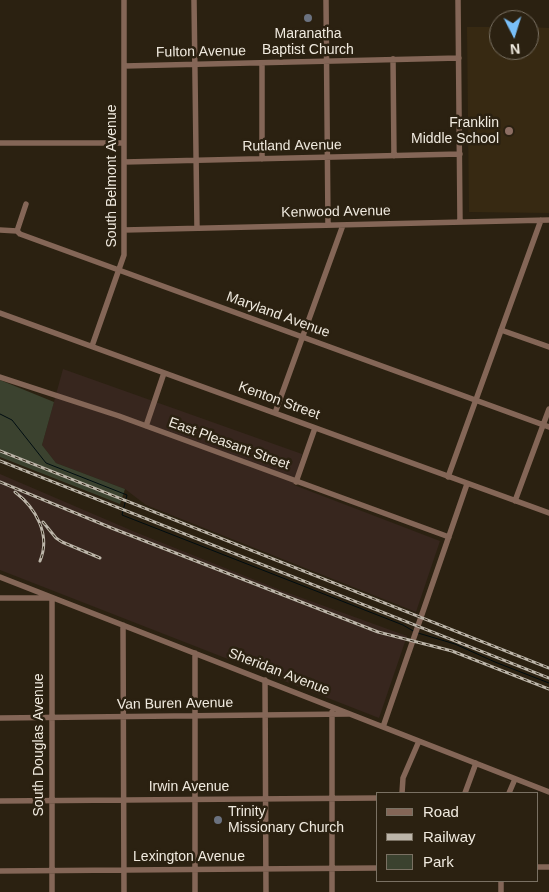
<!DOCTYPE html>
<html>
<head>
<meta charset="utf-8">
<style>
	body { margin:0 }
	#map { position:relative; width:549px; height:892px; overflow:hidden; background:#2b2111; font-family:Arial,sans-serif }
	canvas { display:block }
	.legend { position:absolute; left:376px; top:792px; width:162px; height:90px; box-sizing:border-box; background:#2b2111; border:1px solid #7a7163; margin:0; padding:6px 9px; list-style:none; font-size:15px; color:#f0eadf }
	.legend li { display:flex; align-items:center; gap:10px; height:25px }
	.legend b { width:25px; border:1px solid #7a7163 }
	.north { position:absolute; left:489px; top:10px; width:50px; height:50px; box-sizing:border-box; background:#2b2111; border:1px solid #7a7163; border-radius:50%; rotate:175deg; font-size:14px; font-weight:700; line-height:20px; text-align:center; color:#f0eadf }
	.north::after { content:''; display:block; margin:auto; width:18px; height:22px; background:#79bff8; clip-path:polygon(50% 0,100% 100%,50% 72%,0 100%) }
</style>
</head>
<body>
<div id="map">
<canvas width="549" height="892"></canvas>
<ul class="legend">
<li><b style="height:6px;background:#846657"></b>Road</li>
<li><b style="height:6px;background:#bcb5a9"></b>Railway</li>
<li><b style="height:14px;background:#3b422f"></b>Park</li>
</ul>
<div class="north">N</div>
</div>
<script>
const g = document.querySelector('canvas').getContext('2d');
g.lineJoin = 'round';
function fillPath(path, color) {
  g.fillStyle = color;
  g.fill(path, 'evenodd');
}
function trace(path, color, width, dash) {
  g.strokeStyle = color;
  g.lineWidth = width;
  g.lineCap = dash ? 'butt' : 'round';
  g.setLineDash(dash || []);
  g.stroke(path);
}
function write(font, color, halo, rows, align = 'center') {
  g.font = font + ' Arial,sans-serif';
  g.lineWidth = 5;
  g.setLineDash([]);
  g.textBaseline = 'middle';
  g.strokeStyle = halo;
  g.fillStyle = color;
  for (const [text, x, y, turn = 0] of rows) {
    g.save();
    g.translate(x, y);
    g.rotate((+turn || 0) * Math.PI / 180);
    g.textAlign = isNaN(turn) ? turn : align;
    if (halo) g.strokeText(text, 0, 0);
    g.fillText(text, 0, 0);
    g.restore();
  }
}
const built = new Path2D(`
	M467,27H499V50H529V27L549,28V213L469,212Z`);
const industrial = new Path2D(`
	M63,369L302,454L294,485L440,541L416,612L146,505L125,489L56,463L42,445Z
	M0,474L135,532L280,590L407,636L379,718L0,570Z`);
const green = new Path2D(`
	M0,380L54,402L42,445L56,463L125,489L120,504L0,457Z`);
const stream = new Path2D(`
	M0,414L12,420L46,463L127,495L122,515L403,625L415,632
	M418,633L455,644L495,662L549,683`);
const minor = new Path2D(`
	M194,0L197,228
	M326,0L328,225
	M458,0L460,222
	M393,59L394,156
	M262,63V159
	M124,66L459,58
	M0,143H124
	M124,162L460,154
	M0,230L17,231L20,234L549,427
	M124,230L549,220
	M17,231L26,204
	M0,313L549,513
	M501,330L549,347
	M92,346L124,255V0
	M0,377L119,416L449,537
	M275,413L343,225
	M146,426L164,373
	M448,477L541,220
	M296,482L315,428
	M515,501L549,409
	M0,577L549,792
	M0,598H52V892
	M123,625L124,892
	M195,653V892
	M265,680L266,892
	M332,712V892
	M0,718L349,714
	M383,727L467,484
	M402,793L403,778L419,741
	M465,793L476,763
	M509,793L515,779
	M0,801L378,798
	M538,867H549
	M0,871L378,868
	M501,881V892`);
const rail = new Path2D(`
	M0,451L549,668
	M0,461L549,678
	M0,482L114,529L378,632L452,651L549,689
	M15,492C36,508 51,535 40,561
	M43,522L56,538L62,542L100,558`);
const markers = [
	[308,18,5,"#6b7280"],
	[509,131,5,"#8d6e63"],
	[218,820,5,"#6b7280"]
];
const poiNames = [
	["Maranatha",308,34],
	["Baptist Church",308,50],
	["Franklin",499,123,"right"],
	["Middle School",499,139,"right"],
	["Trinity",228,812,"left"],
	["Missionary Church",228,828,"left"]
];
const streetNames = [
	["Fulton Avenue",201,52,-1],
	["Rutland Avenue",292,146,-1],
	["South Belmont Avenue",112,176,-90],
	["Kenwood Avenue",336,212,-1],
	["Maryland Avenue",278,315,20],
	["Kenton Street",279,401,20],
	["East Pleasant Street",229,444,20],
	["Sheridan Avenue",279,672,21],
	["Van Buren Avenue",175,704,-1],
	["South Douglas Avenue",39,745,-90],
	["Irwin Avenue",189,787],
	["Lexington Avenue",189,857]
];
fillPath(built, '#372912');
fillPath(industrial, '#37261e');
fillPath(green, '#3b422f');
trace(stream, '#000d11', 1);
trace(minor, '#846657', 5.5);
trace(rail, '#bcb5a9', 3);
trace(rail, '#2b2111', 1, [4]);
for (const [x, y, r, color] of markers) {
  const dot = new Path2D();
  dot.arc(x, y, r, 0, 2 * Math.PI);
  g.fillStyle = color;
  g.fill(dot);
  trace(dot, '#2b2111', 2);
}
write('14px', '#f0eadf', '#2b2111', poiNames);
write('14px', '#f0eadf', '#2b2111', streetNames);
</script>
</body>
</html>
